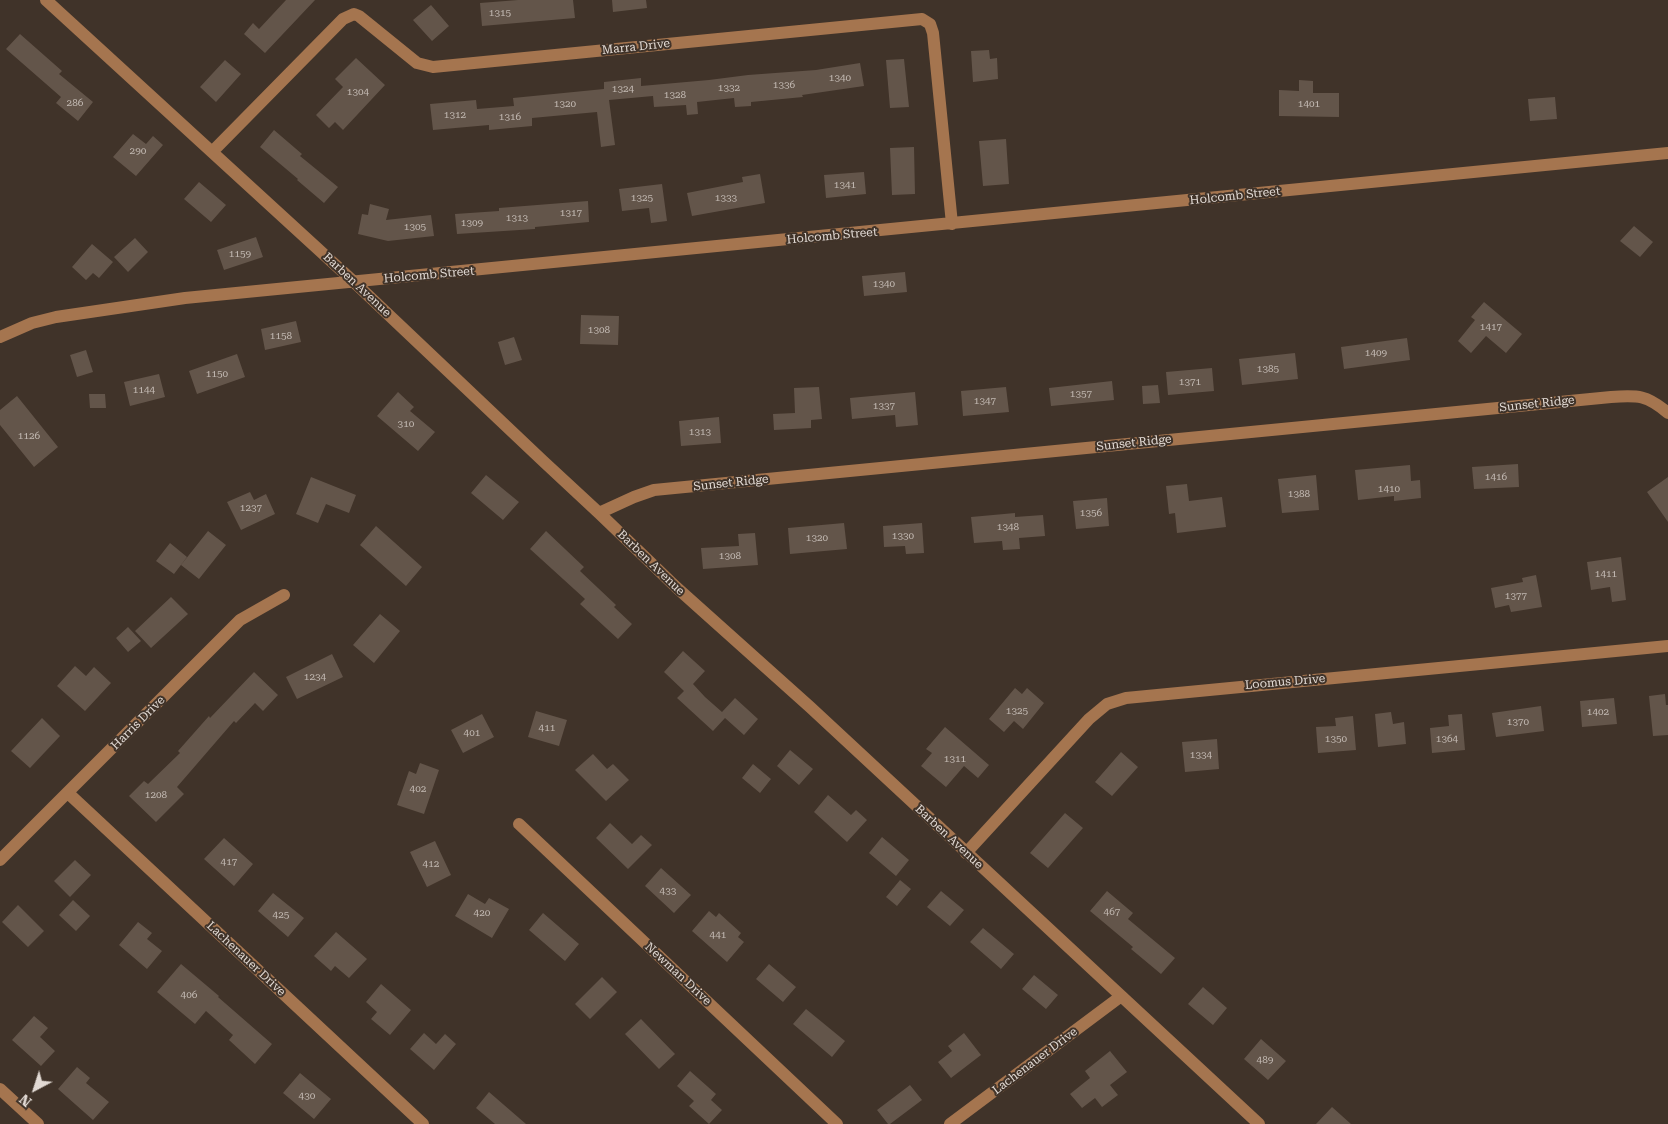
<!DOCTYPE html>
<html>
<head>
<meta charset="utf-8">
<style>
	body { margin:0 }
	#map { position:relative; width:1668px; height:1124px; overflow:hidden; background:#403329; font-family:"Roboto Serif",serif }
	canvas { display:block }
	.north { position:absolute; left:10px; top:1064px; width:50px; height:50px; -webkit-text-stroke:4px #403329; paint-order:stroke; rotate:220deg; font-size:14px; font-weight:700; line-height:20px; text-align:center; color:#e2dad4 }
	.north::after { content:''; display:block; margin:auto; width:18px; height:22px; background:#e2dad4; clip-path:polygon(50% 0,100% 100%,50% 72%,0 100%) }
</style>
</head>
<body>
<div id="map">
<canvas width="1668" height="1124"></canvas>
<div class="north">N</div>
</div>
<script>
const g = document.querySelector('canvas').getContext('2d');
g.lineJoin = 'round';
function fillPath(path, color) {
  g.fillStyle = color;
  g.fill(path, 'evenodd');
}
function trace(path, color, width, dash) {
  g.strokeStyle = color;
  g.lineWidth = width;
  g.lineCap = dash ? 'butt' : 'round';
  g.setLineDash(dash || []);
  g.stroke(path);
}
function write(font, color, halo, rows, align = 'center') {
  g.font = font + ' "Roboto Serif",serif';
  g.lineWidth = 4;
  g.setLineDash([]);
  g.textBaseline = 'middle';
  g.strokeStyle = halo;
  g.fillStyle = color;
  for (const [text, x, y, turn = 0] of rows) {
    g.save();
    g.translate(x, y);
    g.rotate((+turn || 0) * Math.PI / 180);
    g.textAlign = isNaN(turn) ? turn : align;
    if (halo) g.strokeText(text, 0, 0);
    g.fillText(text, 0, 0);
    g.restore();
  }
}
const building = new Path2D(`
	M286,0H315L265,53L244,34L253,23L259,29Z
	M518,0H573L575,18L482,26L480,3Z
	M612,0H646L647,8L613,12Z
	M431,5L449,26L432,41L413,20Z
	M20,34L62,71L59,74L93,102L78,121L56,103L61,97L6,49Z
	M989,50L990,59L997,58L998,79L973,82L971,51Z
	M356,58L385,85L343,130L335,122L329,128L316,115L343,87L335,79Z
	M904,59L909,107L890,108L886,60Z
	M225,60L241,74L216,102L200,87Z
	M860,63L864,86L802,95L803,97L751,102V106L735,107L734,98L697,102L698,114L687,115L686,105L654,107L653,96L609,100L615,145L601,147L597,112L532,118V126L489,130V125L433,130L430,104L476,100L477,109L514,106L513,98L604,89V82L641,78V86L709,80L748,75L816,70Z
	M1299,80L1313,81V93H1339V117L1279,116V90L1299,91Z
	M1555,97L1557,119L1530,121L1528,99Z
	M274,130L302,154L300,156L338,187L324,203L297,180L298,179L260,147Z
	M133,134L146,144L153,136L163,145L136,176L113,157Z
	M1006,139L1009,184L983,186L979,141Z
	M914,147L915,194L892,195L890,148Z
	M864,172L866,194L826,198L824,175Z
	M760,174L765,203L692,216L687,193L743,182L742,177Z
	M199,182L226,205L211,222L184,199Z
	M662,184L667,221L651,223L649,208L622,211L619,189Z
	M588,201L589,222L535,227V229L457,234L455,214L499,211V208Z
	M370,204L389,209L386,220L431,215L434,236L388,241L358,234L362,214L368,215Z
	M1634,226L1653,242L1640,257L1620,241Z
	M256,237L263,257L224,270L217,250Z
	M135,238L148,252L128,272L114,257Z
	M92,244L113,262L99,278L93,273L86,280L72,267Z
	M905,272L907,292L864,296L862,276Z
	M1484,302L1522,334L1506,353L1486,336L1471,353L1458,341L1475,320L1471,317Z
	M581,315L619,316L618,345L580,344Z
	M296,321L301,342L265,350L261,329Z
	M514,337L522,360L505,365L498,342Z
	M1407,338L1410,360L1344,369L1341,347Z
	M86,350L93,372L77,377L70,355Z
	M1295,353L1298,379L1242,385L1239,359Z
	M237,354L245,377L197,394L189,371Z
	M1212,368L1214,391L1168,395L1166,372Z
	M159,374L165,397L130,406L124,382Z
	M1112,381L1114,400L1051,406L1049,388Z
	M1158,385L1160,403L1143,404L1142,386Z
	M819,387L822,419L811,420V428L774,430L773,414L795,413L794,388Z
	M1006,387L1009,412L963,416L961,391Z
	M398,392L414,407L410,411L435,432L418,451L377,416Z
	M915,392L918,425L896,427L895,415L852,419L850,398Z
	M89,394H105L106,408H90Z
	M17,396L58,447L34,467L0,425V410Z
	M719,417L721,443L681,446L679,421Z
	M1518,464L1519,487L1474,489L1472,467Z
	M1410,465L1411,481L1420,480L1421,498L1394,501V496L1358,500L1355,470Z
	M486,475L519,502L503,520L471,493Z
	M1316,475L1319,510L1282,513L1278,479Z
	M311,477L356,495L349,513L326,504L318,523L296,514Z
	M1668,477V522L1647,492Z
	M1187,484L1189,501L1222,497L1226,527L1177,533L1175,513L1169,514L1166,486Z
	M250,492L254,500L266,494L275,514L241,530L227,502Z
	M1107,498L1109,526L1076,529L1073,501Z
	M1015,513V517L1043,515L1045,536L1019,538L1020,549L1003,550L1002,541L974,543L971,517Z
	M844,523L847,549L790,554L788,528Z
	M922,523L924,553L906,554L905,546L884,547L883,526Z
	M376,526L422,567L406,586L360,545Z
	M208,531L226,545L199,579L181,565Z
	M546,531L584,567L580,571L616,605L614,607L632,624L618,639L580,604L585,599L530,549Z
	M755,533L758,565L703,569L701,548L739,546L738,534Z
	M170,543L187,557L174,574L156,561Z
	M1621,557L1626,600L1612,602L1610,587L1591,590L1587,562Z
	M1536,575L1542,607L1511,612L1509,605L1495,608L1491,588L1523,582L1522,578Z
	M171,597L188,614L151,648L135,631Z
	M380,614L400,631L374,663L353,645Z
	M128,627L141,641L128,652L116,638Z
	M683,651L705,671L693,684L705,697L722,712L735,698L758,719L744,735L725,718L713,731L677,698L684,691L664,672Z
	M332,654L343,677L297,699L286,677Z
	M75,666L86,676L94,667L111,683L85,711L57,686Z
	M254,672L278,695L263,711L255,703L236,723L234,721L177,787L184,794L156,822L129,796L144,781L148,784L180,753L178,751L209,716L210,718Z
	M1015,688L1022,694L1027,688L1044,703L1023,729L1014,721L1004,732L989,719Z
	M1665,694L1666,705H1668V735L1653,736L1649,696Z
	M1614,698L1617,724L1582,727L1580,701Z
	M1541,706L1544,731L1496,737L1492,713Z
	M536,711L567,720L559,746L528,737Z
	M1391,712L1393,724L1404,722L1406,744L1378,747L1375,714Z
	M482,714L494,737L463,753L451,730Z
	M1462,714L1465,750L1432,753L1430,728L1449,726L1448,715Z
	M1353,716L1356,750L1318,753L1316,727L1336,726L1335,718Z
	M42,718L60,736L30,768L11,751Z
	M945,727L989,765L978,778L964,766L946,787L921,766L932,753L926,749Z
	M1217,739L1219,769L1185,772L1182,742Z
	M790,750L813,769L799,785L777,766Z
	M1121,752L1138,767L1112,796L1095,782Z
	M593,754L607,769L613,764L629,780L606,801L575,770Z
	M420,763L439,770L424,814L397,805L409,771L416,774Z
	M753,764L771,779L760,793L742,778Z
	M828,795L851,815L856,810L867,820L847,842L814,812Z
	M1065,813L1083,828L1048,868L1030,853Z
	M610,823L632,844L641,835L652,845L628,869L596,838Z
	M882,837L909,860L896,876L869,853Z
	M224,838L253,864L234,886L204,859Z
	M435,841L451,875L427,887L410,852Z
	M75,860L91,875L70,897L54,881Z
	M661,868L691,895L674,913L645,886Z
	M900,880L911,889L897,906L886,897Z
	M941,891L964,910L950,926L927,907Z
	M1107,891L1133,913L1128,919L1175,958L1161,974L1131,949L1133,947L1090,911Z
	M273,893L304,918L288,937L258,911Z
	M468,894L485,904L489,898L509,909L492,938L455,916Z
	M73,900L90,916L76,931L59,915Z
	M18,905L44,931L28,947L2,922Z
	M709,911L716,917L719,913L741,933L738,937L744,942L727,962L692,931Z
	M543,913L579,944L565,961L529,930Z
	M138,922L152,933L147,939L162,951L147,969L119,945Z
	M983,928L1014,954L1001,969L970,942Z
	M336,932L367,959L349,978L335,966L331,971L314,956Z
	M181,964L219,996L218,997L272,1044L255,1064L229,1040L233,1035L206,1011L195,1024L157,992Z
	M769,964L796,987L783,1002L756,979Z
	M1034,975L1058,995L1046,1009L1022,989Z
	M602,977L617,992L590,1019L575,1004Z
	M381,984L411,1010L390,1035L371,1019L377,1012L366,1002Z
	M1203,987L1227,1008L1213,1025L1188,1004Z
	M806,1009L845,1041L832,1057L793,1024Z
	M34,1016L48,1028L40,1037L55,1051L41,1066L12,1040Z
	M641,1019L675,1054L659,1069L625,1034Z
	M424,1033L436,1044L445,1034L456,1044L434,1070L410,1049Z
	M964,1033L981,1055L951,1078L938,1062L952,1051L948,1046Z
	M1261,1039L1286,1061L1268,1080L1244,1059Z
	M1110,1051L1127,1072L1110,1085L1118,1095L1102,1107L1095,1098L1082,1108L1070,1094L1090,1078L1085,1071Z
	M77,1067L90,1078L86,1083L109,1102L93,1120L58,1089Z
	M690,1071L716,1094L711,1100L722,1110L709,1124L689,1106L694,1101L677,1086Z
	M300,1073L331,1099L314,1119L283,1093Z
	M910,1085L922,1100L890,1124H888L877,1110Z
	M489,1092L526,1124H495L476,1108Z
	M1332,1107L1351,1124H1316Z`);
const minor = new Path2D(`
	M46,0L354,282L543,461L599,513L676,587L810,707L1259,1124
	M213,151L343,19L354,14L359,16L417,63L433,67L922,19L930,24L933,33L952,224
	M0,337L32,323L56,317L185,298L1668,153
	M599,513L634,497L654,490L1611,397C1638,395 1647,395 1668,413
	M68,793L423,1124
	M519,824L837,1124
	M966,853L1089,719L1107,704L1126,698L1668,646
	M0,860L240,620L284,595
	M0,1089L38,1124
	M950,1124L1120,997`);
const numberNames = [
	["1315",500,13],
	["1340",840,78],
	["1336",784,85],
	["1332",729,88],
	["1324",623,89],
	["1304",358,92],
	["1328",675,95],
	["286",75,103],
	["1320",565,104],
	["1401",1309,104],
	["1312",455,115],
	["1316",510,117],
	["290",138,151],
	["1341",845,185],
	["1325",642,198],
	["1333",726,198],
	["1317",571,213],
	["1313",517,218],
	["1309",472,223],
	["1305",415,227],
	["1159",240,254],
	["1340",884,284],
	["1417",1491,327],
	["1308",599,330],
	["1158",281,336],
	["1409",1376,353],
	["1385",1268,369],
	["1150",217,374],
	["1371",1190,382],
	["1144",144,390],
	["1357",1081,394],
	["1347",985,401],
	["1337",884,406],
	["310",406,424],
	["1313",700,432],
	["1126",29,436],
	["1416",1496,477],
	["1410",1389,489],
	["1388",1299,494],
	["1237",251,508],
	["1356",1091,513],
	["1348",1008,527],
	["1330",903,536],
	["1320",817,538],
	["1308",730,556],
	["1411",1606,574],
	["1377",1516,596],
	["1234",315,677],
	["1325",1017,711],
	["1402",1598,712],
	["1370",1518,722],
	["411",547,728],
	["401",472,733],
	["1350",1336,739],
	["1364",1447,739],
	["1334",1201,755],
	["1311",955,759],
	["402",418,789],
	["1208",156,795],
	["417",229,862],
	["412",431,864],
	["433",668,891],
	["467",1112,912],
	["420",482,913],
	["425",281,915],
	["441",718,935],
	["406",189,995],
	["489",1265,1060],
	["430",307,1096]
];
const streetNames = [
	["Marra Drive",636,47,-6],
	["Holcomb Street",1235,196,-6],
	["Holcomb Street",832,236,-5],
	["Holcomb Street",429,275,-5],
	["Barben Avenue",357,285,43],
	["Sunset Ridge",1537,404,-6],
	["Sunset Ridge",1134,443,-6],
	["Sunset Ridge",731,483,-6],
	["Barben Avenue",651,563,44],
	["Loomus Drive",1285,682,-5],
	["Harris Drive",138,723,-45],
	["Barben Avenue",949,837,43],
	["Lachenauer Drive",246,959,43],
	["Newman Drive",678,974,43],
	["Lachenauer Drive",1035,1061,-37]
];
fillPath(building, '#63554a');
trace(minor, '#a5754f', 12);
write('10px', '#c2b9b2', null, numberNames);
write('12px', '#e2dad4', '#403329', streetNames);
</script>
</body>
</html>
